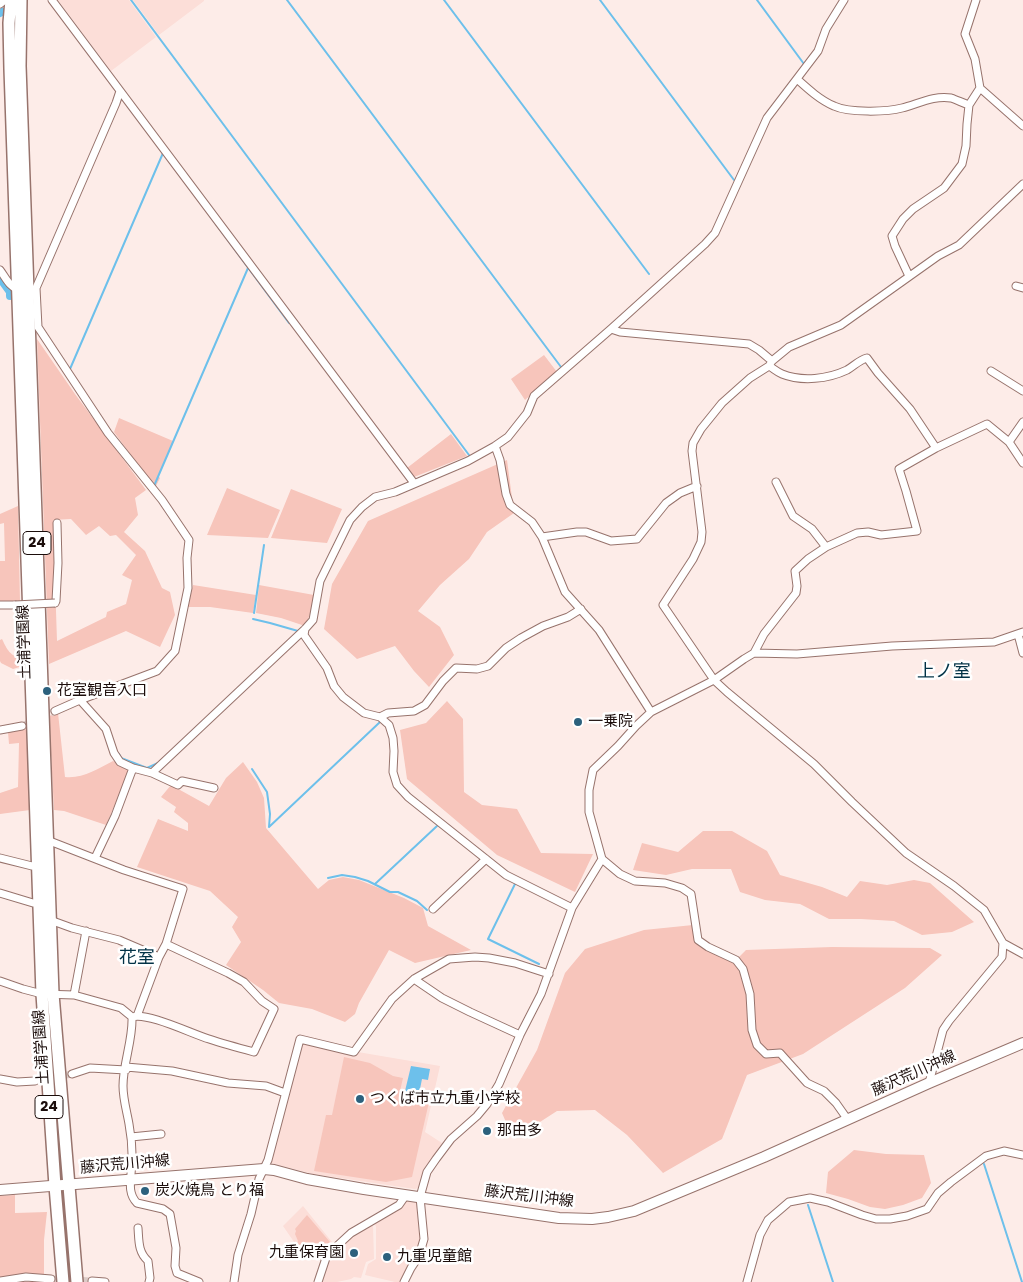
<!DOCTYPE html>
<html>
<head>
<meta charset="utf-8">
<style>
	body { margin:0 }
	canvas { display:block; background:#fdece8 }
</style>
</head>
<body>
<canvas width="1023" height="1282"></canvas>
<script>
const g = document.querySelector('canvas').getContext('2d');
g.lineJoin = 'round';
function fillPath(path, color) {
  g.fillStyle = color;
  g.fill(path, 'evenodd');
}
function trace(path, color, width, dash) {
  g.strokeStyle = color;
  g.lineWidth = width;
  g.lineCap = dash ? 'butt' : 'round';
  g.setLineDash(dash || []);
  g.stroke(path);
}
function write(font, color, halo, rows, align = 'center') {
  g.font = font + ' Poppins,"Noto Sans JP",sans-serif';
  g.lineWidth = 5;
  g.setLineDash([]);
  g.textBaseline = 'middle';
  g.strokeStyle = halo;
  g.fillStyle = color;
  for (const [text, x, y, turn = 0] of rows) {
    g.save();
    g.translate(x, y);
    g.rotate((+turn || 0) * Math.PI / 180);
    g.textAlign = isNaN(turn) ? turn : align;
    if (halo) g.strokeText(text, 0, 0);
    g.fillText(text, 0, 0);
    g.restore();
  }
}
const built = new Path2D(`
	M58,0H129L156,37L111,71Z
	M133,0H204V1L159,35Z
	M305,1043L440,1066L425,1132L442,1143L424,1171L418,1188L415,1189L313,1174L271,1163L301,1045Z
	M408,1199L418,1201L421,1239L416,1254L403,1276L401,1282H395L365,1275L368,1264L376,1259V1226L373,1223L401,1207Z
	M303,1206L332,1242L326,1249L322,1261L307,1249L301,1252L283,1226Z
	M369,1225L373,1226L374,1259L366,1262L361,1278L354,1277L351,1279L337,1282H321L328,1259L353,1234Z`);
const green = new Path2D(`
	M37,339L75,394L146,490L135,498L138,515L124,532L145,551L162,588L170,592L175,615L160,647L126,631L49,664ZM71,519L86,535L99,526L110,536L116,535L136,555L122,575L132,580L126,604L107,612L106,617L57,641L53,520Z
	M544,355L557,372L525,400L511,379Z
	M119,418L173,441L158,476L160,478L155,488L114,432Z
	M451,434L467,456L414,477L407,468Z
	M507,460L514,513L487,532L469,559L440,585L418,611L440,627L454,655L429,687L414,671L395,646L357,659L324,629L332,584L368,521Z
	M227,488L280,510L268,538L207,535Z
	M291,489L342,509L327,543L271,538Z
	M18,506L20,602L0,604V561H5L4,523L0,524V514Z
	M193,585L256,595L253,613L210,607H188Z
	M259,585L314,595L312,609L306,624L302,625L281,618L256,613Z
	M2,639C7,649 10,657 23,658V666L13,669L1,663L0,661V640Z
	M447,701L463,719L464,792L482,805L517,809L541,853L593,854L575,892L497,855L407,779L400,730L426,723Z
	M58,713L65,777C82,779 98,769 113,761L129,769L125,781L106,825L64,811L54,810L49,716Z
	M27,729L30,810L0,814V793L18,787L19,743L9,744L8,732Z
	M243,762L257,782L264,798L266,828L318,889L329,880L343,877L359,880L404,898L423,908L428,926L471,950L415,963L389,950L359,1003L355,1014L345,1022L312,1009L279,1003L263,990L226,965L241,942L232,927L238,917L210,891L137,867L158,819L188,831V823L174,812L176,807L161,797L171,785L209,806L226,778Z
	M703,831H732L767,851L780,875L822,887L847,897L860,881L887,885L914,880L930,883L974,922L952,932L922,935L894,921L861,919H829L800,904L765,900L740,892L731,869H692L666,875L633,870L642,843L678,852Z
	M693,925L698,940L736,960L746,950L832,947L930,948L942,955L905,988L803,1054L747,1075L722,1139L663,1173L627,1135L595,1110L557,1111L529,1129H509L502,1113L537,1050L565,973L585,949L644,930Z
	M344,1057L370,1063L393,1076L403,1078L399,1095L429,1102L412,1177L386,1182L314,1171L326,1115H332Z
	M854,1150L886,1154L924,1155L931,1183L922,1198L903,1205L885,1209L870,1207L848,1199L826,1193L828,1172Z
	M15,1195V1213L47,1212L44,1240V1275L25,1274L0,1277V1196Z
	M307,1215L330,1242L325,1248L322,1260L307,1249L301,1251L297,1243L298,1241L295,1234L296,1231L295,1229Z`);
const water = new Path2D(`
	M411,1066L430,1069L428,1080L422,1079L419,1094L405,1091Z`);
const stream = new Path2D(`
	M131,0L469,455
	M287,0L561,367
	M444,0L649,274
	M600,0L734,180
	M757,0L804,64
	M210,216L289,323
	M70,369L163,153
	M154,486L248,268
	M254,613L264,545
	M253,619L270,623L298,631
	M119,754L121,758L147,768L158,763
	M252,769L267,792L270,814L269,827L380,722
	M328,878L342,875L355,877L368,881L390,892H398L417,901L427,910
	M375,884L437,826
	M515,884L488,939L539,964
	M984,1164L1022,1282
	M808,1205L833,1282`);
const canal = new Path2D(`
	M0,13L2,12
	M0,278L10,292V296`);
const streetTunnel = new Path2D(`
	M22,726L55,711
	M35,1081L72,1074
	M51,1279L92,1281`);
const street = new Path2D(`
	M52,0L414,483
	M976,0L965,34L975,59L980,88L1023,126
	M0,4L5,0
	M797,79C808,89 820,100 834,106C849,113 887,112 902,108C918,104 934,95 951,98C957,100 963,103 969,105L980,88
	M0,270C6,278 10,289 21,290
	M909,276L895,246L892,236L903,219L913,209L944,188L962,164L966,146L967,124L969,105
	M1016,286L1023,288
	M611,329L620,332L749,344L759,350L772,361
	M769,366C773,368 777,372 782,374C802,382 828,379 847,370C854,366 859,360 867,358L878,373L910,409L936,448
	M991,371L1023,391
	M1009,442L1023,422
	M495,446L500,460L506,494L510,505L532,522L542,537L565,592L599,630L651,712
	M776,482L793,516L812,529L826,547
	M542,537L577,532H586L611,541L637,539L666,503L680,493L697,486
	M55,603L56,601L58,563L57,523
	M0,605H15
	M305,629L304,635L327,668L334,686L343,697L364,713L380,717L389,725L393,738L394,751L393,772L397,785L408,797L506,875L572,908
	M1018,634L1023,653
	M754,653L764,634L796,593L797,586L795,571L808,559L826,547L857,533L868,532L881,535L917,531L906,491L899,469L936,448L987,424L1009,442L1023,463
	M80,700L106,729L114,753L120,762L133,768L152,773L178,785L182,781L214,788
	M55,711L80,700L157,671L175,651L188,588L187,558L189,540L162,500L108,433L38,327L36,288L116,103L120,91
	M380,717L388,713L414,711L425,705L443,681L456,668L477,669L488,666L506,648L521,638L543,626L568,617L581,609
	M0,730L22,726
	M152,773L305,629L313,620L320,581L350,520L362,507L375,497L395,492L468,461L495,446L508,437L527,413L534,396L611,329L705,244L715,233L767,118L818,51L826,29L844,0
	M47,840L124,870L183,889L166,944L159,957L137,1016
	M0,858L32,866H38
	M95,858L115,816L133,768
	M602,859L620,874L635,881L665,883L682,888L691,894L698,940L708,947L736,960L743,969L750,994L752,1030L757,1045L766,1054L780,1053L807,1083L824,1091L836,1103L848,1120
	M0,893L33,903H39
	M433,909L486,859
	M50,920L72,928L119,940L159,957
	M1003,943L1023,954
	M414,979L442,998L470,1012L520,1035
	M0,981L23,989L42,994L74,995L92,1000L121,1008L132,1017C133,1040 123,1063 123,1086C123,1099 127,1112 129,1124C132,1140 133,1158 131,1174C130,1185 129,1195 137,1203L163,1209L170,1214L176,1248L175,1266L177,1273L199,1282
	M74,995L86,931
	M132,1017C148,1012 192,1034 209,1039C224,1044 239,1048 254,1052L274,1009L262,1001L244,982L228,973L166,944
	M126,1067L172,1071L228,1083L266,1086L285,1093
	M72,1074L90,1068L126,1070
	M0,1079L17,1082L35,1081
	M929,1083L943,1030L949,1021L1002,957L1003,943L984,910L954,886L906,853L852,802L814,764L727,692L714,680L663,605L693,559L701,542L702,532L692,451L693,443L701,429L722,403L750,378L769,366L772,361L789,347L841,325L938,256L959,245L1023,184
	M131,1137L161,1134
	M138,1228C139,1241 138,1252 148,1261L150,1278L149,1282
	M0,1281L26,1277L51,1279
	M92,1281L105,1282
	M234,1282L238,1255L251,1214L259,1179L268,1160L300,1039L354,1052L392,999L414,979L449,959L475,957L489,958L515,963L549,974
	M318,1282L326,1258L338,1245L351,1233L399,1205L406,1195
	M404,1282L411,1268L419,1256L424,1239L420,1197L427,1172L436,1159L451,1139L477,1116L487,1104L499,1084L520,1035L541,994L572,908L602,859L589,812V790L593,770L618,746L636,726L651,712L714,680L744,659L754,653L797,654L892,646L994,642L1023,632
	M747,1282L760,1235L768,1220L789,1202L810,1198L828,1202L862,1215L876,1219H890L907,1216L927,1209L938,1193L951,1182L986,1156L1004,1151L1023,1155`);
const secondary = new Path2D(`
	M0,1190L264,1169L274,1170L307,1179L364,1189L559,1218L592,1219L608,1217L634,1211L764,1157L929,1083L1023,1043`);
const primary = new Path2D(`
	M11,0L9,23L10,69L42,994L55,1186L63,1282
	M21,0L20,66L53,994L77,1282`);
const streetBridge = new Path2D(`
	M15,605L55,603`);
const markers = [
	[47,691,5,"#2c617d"],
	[578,722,5,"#2c617d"],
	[360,1099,5,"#2c617d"],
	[487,1131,5,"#2c617d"],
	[145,1191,5,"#2c617d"],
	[354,1253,5,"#2c617d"],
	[387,1257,5,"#2c617d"]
];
const shields = [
	[37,543,28],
	[49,1107,28]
];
const shieldNames = [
	["24",37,543],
	["24",49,1107]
];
const streetNames = [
	["土浦学園線",25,642,-92],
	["土浦学園線",42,1047,-94],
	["藤沢荒川沖線",914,1074,-24],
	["藤沢荒川沖線",125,1165,-5],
	["藤沢荒川沖線",529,1197,7]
];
const poiNames = [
	["花室観音入口",57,691],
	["一乗院",588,722],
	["つくば市立九重小学校",370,1099],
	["那由多",497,1131],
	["炭火焼鳥 とり福",155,1191],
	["九重保育園",344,1253,"right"],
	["九重児童館",397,1257]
];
const quarterNames = [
	["上ノ室",944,672],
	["花室",137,958]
];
fillPath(built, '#fcded8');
fillPath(green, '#f7c5bb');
fillPath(water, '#6dc0eb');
trace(stream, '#6dc0eb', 2);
trace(canal, '#6dc0eb', 8);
trace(streetTunnel, '#dbcbc7', 7, [7, 3.5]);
trace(street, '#97736c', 9);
trace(secondary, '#97736c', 12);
trace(primary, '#97736c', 14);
trace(street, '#fff', 7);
trace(secondary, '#fff', 10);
trace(primary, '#fff', 11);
trace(streetBridge, '#97736c', 9, []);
trace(streetBridge, '#fff', 7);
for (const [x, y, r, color] of markers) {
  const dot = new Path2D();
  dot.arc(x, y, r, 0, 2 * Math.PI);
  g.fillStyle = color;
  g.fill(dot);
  trace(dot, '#fff', 2);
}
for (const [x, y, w] of shields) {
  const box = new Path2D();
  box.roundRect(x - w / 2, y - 11.5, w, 23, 4);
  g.fillStyle = '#fff';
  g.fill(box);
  trace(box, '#1b0d0b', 1);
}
write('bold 14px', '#1b0d0b', null, shieldNames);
write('15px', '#1b0d0b', '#fff', streetNames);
write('15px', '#1b0d0b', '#fff', poiNames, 'left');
write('18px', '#023246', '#fff', quarterNames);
</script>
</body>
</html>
